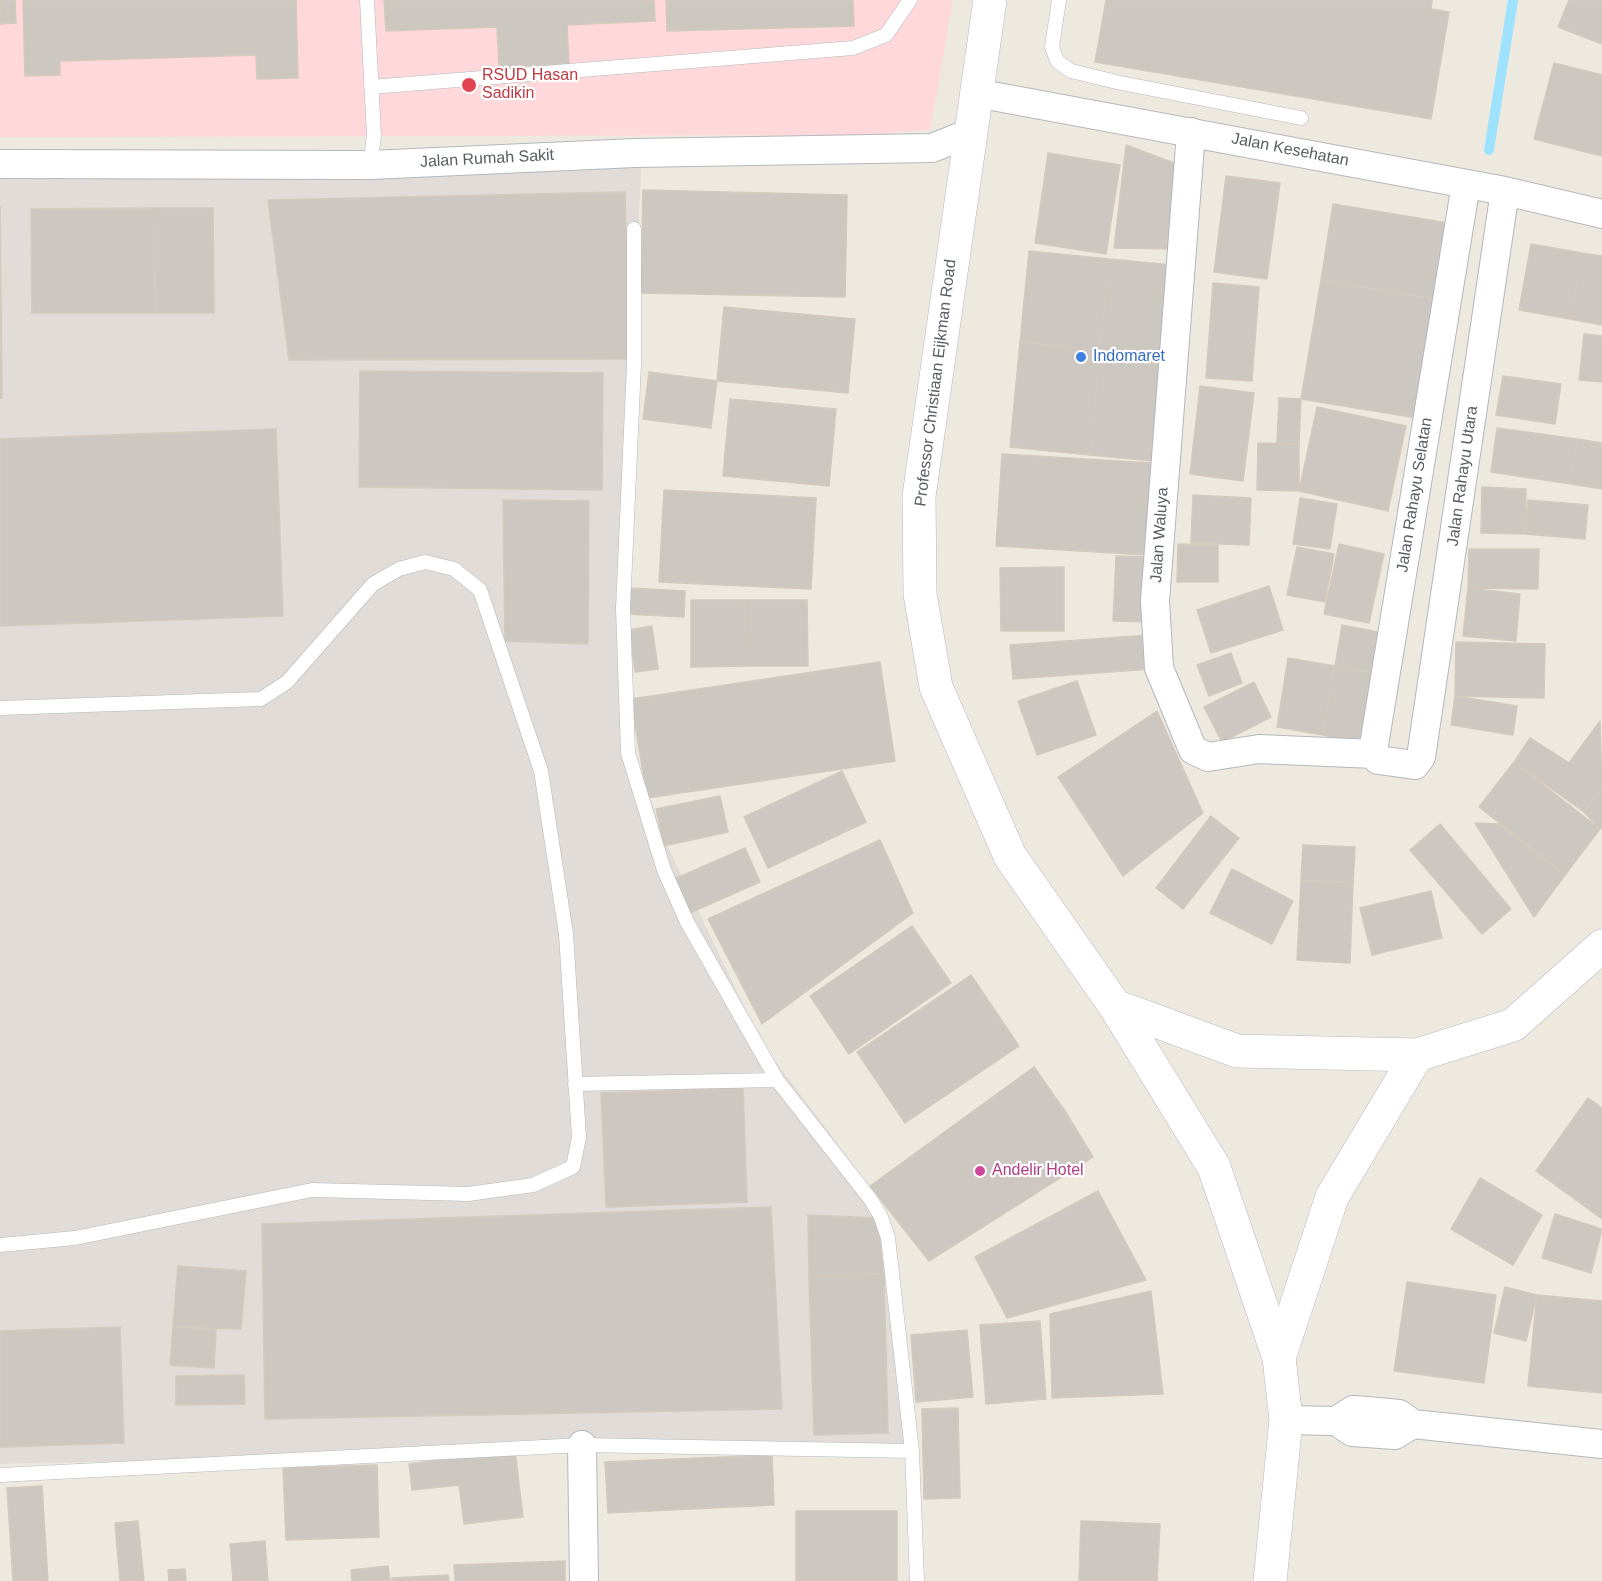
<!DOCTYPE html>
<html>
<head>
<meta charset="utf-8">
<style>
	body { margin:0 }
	canvas { display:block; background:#eee9df }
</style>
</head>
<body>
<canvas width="1602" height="1581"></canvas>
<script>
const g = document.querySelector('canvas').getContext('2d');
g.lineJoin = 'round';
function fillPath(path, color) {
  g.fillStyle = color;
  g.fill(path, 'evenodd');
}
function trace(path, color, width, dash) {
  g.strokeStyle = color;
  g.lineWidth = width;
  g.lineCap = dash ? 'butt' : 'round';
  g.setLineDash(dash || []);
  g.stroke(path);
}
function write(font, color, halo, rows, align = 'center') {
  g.font = font + ' Arial,sans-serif';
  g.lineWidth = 4.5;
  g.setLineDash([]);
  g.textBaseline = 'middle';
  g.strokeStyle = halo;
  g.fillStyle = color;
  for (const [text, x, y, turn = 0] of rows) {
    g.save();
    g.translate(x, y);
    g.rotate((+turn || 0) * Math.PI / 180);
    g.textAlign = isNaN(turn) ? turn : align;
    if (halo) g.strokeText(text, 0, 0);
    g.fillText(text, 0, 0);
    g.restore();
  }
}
const industrial = new Path2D(`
	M642,147L627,498L624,722L665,841L761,1042L876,1195L914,1445L0,1464V161Z`);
const medical = new Path2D(`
	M0,0H953L930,130L859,135L0,137Z`);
const stream = new Path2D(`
	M1489,150L1513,0`);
const building = new Path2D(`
	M0,0H15L16,23L0,24Z
	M23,0H296L298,78L257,79L256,55L60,61V75L25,76Z
	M384,0H654L655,21L567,25L569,64L499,67L497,27L386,31Z
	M666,0H853L854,26L667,31Z
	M1106,0H1432L1431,9L1449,12L1431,119L1095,62Z
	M1569,0H1602V44L1558,27Z
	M1554,63L1602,75V156L1534,139Z
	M1126,145L1174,163L1177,249L1114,248Z
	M1048,153L1120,165L1106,254L1035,243Z
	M1226,176L1280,183L1267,279L1214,272Z
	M643,190L847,195L845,297L641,293Z
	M625,192L629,359L289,360L268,200Z
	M1333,204L1448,223L1436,299L1321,280Z
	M0,207L2,398H0Z
	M154,208L155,313H32L31,209Z
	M154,208H213L214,313H155Z
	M1531,244L1582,253L1570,319L1519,310Z
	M1029,251L1109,259L1100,350L1020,342Z
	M1582,253L1602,256V325L1570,319Z
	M1109,259L1172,265L1163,356L1100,350Z
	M1321,280L1436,299L1417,418L1301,399Z
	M1213,283L1259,287L1252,381L1206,378Z
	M724,307L855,319L848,393L717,381Z
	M1584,334L1602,336V382L1579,380Z
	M1020,342L1100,350L1090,455L1010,447Z
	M1100,350L1163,356L1153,461L1090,455Z
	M360,371L603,373L602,490L359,487Z
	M649,372L717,381L711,428L643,419Z
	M1503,376L1561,384L1555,424L1496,415Z
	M1200,386L1254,393L1243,481L1190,474Z
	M1279,398L1301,399L1299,444L1277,443Z
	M730,399L836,409L829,486L723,476Z
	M1317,407L1406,426L1388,511L1299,491Z
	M1497,428L1577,439L1571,484L1491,472Z
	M276,429L283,616L0,626V439Z
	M1577,439L1602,443V489L1571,484Z
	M1258,443L1299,444V491L1257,490Z
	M1002,454L1152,463L1147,555L996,546Z
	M1482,487L1526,489L1525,534L1481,533Z
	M664,490L816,498L811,589L659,582Z
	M1193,495L1251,498L1249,545L1191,543Z
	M1300,498L1337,504L1330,549L1293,544Z
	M503,500L589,501L588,644L505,641Z
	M1528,500L1588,505L1585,539L1525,534Z
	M1178,544L1218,545V582H1177Z
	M1339,544L1384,554L1369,623L1324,614Z
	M1297,547L1334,554L1325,602L1287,595Z
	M1469,549H1539L1538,589L1468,588Z
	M1116,556L1150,557L1148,622L1113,621Z
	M1064,567V631H1001L1000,568Z
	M1269,586L1283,630L1211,653L1197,610Z
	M627,588L685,591L684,617L626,614Z
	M1468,588L1520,594L1516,641L1463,636Z
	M691,600H751L750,666L691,667Z
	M751,600H807L808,666H750Z
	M1342,625L1378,632L1371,673L1335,666Z
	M652,626L658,669L635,672L629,630Z
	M1149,635L1152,669L1013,679L1010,645Z
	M1456,642L1545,644L1544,698L1455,696Z
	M1231,653L1242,683L1209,696L1197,665Z
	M1288,658L1335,666L1323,735L1277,727Z
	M880,662L895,761L647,798L631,699Z
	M1335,666L1371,673L1359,742L1323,735Z
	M1077,681L1096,735L1037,755L1018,701Z
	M1254,682L1271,717L1222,742L1204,707Z
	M1455,696L1517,706L1513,735L1451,725Z
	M1157,711L1203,813L1123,876L1058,777Z
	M1600,721L1602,788L1584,812L1514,762L1530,738L1569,763Z
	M1514,762L1600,829L1565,875L1479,807Z
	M842,771L866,822L768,868L744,817Z
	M1602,788V827L1600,829L1584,812Z
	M720,796L728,832L664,846L656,809Z
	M1211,816L1239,838L1183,909L1156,888Z
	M1475,823L1498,824L1565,875L1534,917Z
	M1440,824L1511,909L1482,934L1410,850Z
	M880,840L913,913L762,1024L708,919Z
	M1303,845L1355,847L1353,883L1301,880Z
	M745,848L760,882L685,915L670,881Z
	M1232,869L1293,901L1272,944L1210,913Z
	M1301,880L1353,883L1350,963L1297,960Z
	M1431,891L1442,938L1372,955L1360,908Z
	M912,926L951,983L849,1054L810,996Z
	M971,975L1019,1046L905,1123L857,1052Z
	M1034,1067L1065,1111L1093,1157L929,1261L870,1186Z
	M743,1088L747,1202L606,1207L601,1093Z
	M1588,1098L1602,1108V1219L1536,1171Z
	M1480,1178L1542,1215L1513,1265L1451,1229Z
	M1098,1191L1146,1280L1007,1318L975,1257Z
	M771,1207L782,1409L265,1419L262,1224Z
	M1555,1214L1602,1229L1591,1273L1542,1258Z
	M808,1215L877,1218L884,1274L809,1276Z
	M178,1266L246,1271L241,1329L173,1327Z
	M884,1274L888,1433L814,1435L809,1276Z
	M1407,1282L1496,1295L1484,1383L1394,1371Z
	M1505,1287L1537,1295L1526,1341L1494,1333Z
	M1151,1291L1163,1394L1052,1398L1050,1314Z
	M1537,1295L1602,1301V1393L1528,1386Z
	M1040,1321L1046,1399L986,1404L980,1325Z
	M120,1327L124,1443L0,1447V1331Z
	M173,1327L216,1329L214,1368L170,1365Z
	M967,1330L973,1397L916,1402L911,1335Z
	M244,1375L245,1404L176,1405V1376Z
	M958,1408L960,1498L924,1499L922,1409Z
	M515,1450L523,1517L464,1524L459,1485L412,1490L409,1464Z
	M772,1455L774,1505L608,1513L605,1462Z
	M377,1465L379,1537L286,1540L283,1468Z
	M42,1486L48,1581H13L7,1488Z
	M796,1511H897V1581H796Z
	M138,1521L144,1581H120L115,1523Z
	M1081,1521L1160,1524L1157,1581H1079Z
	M265,1541L268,1581H233L230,1544Z
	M565,1561V1581H455L454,1565Z
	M388,1566L390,1581H352L351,1570Z
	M185,1569L186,1581H169L168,1570Z
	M448,1575L449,1581H392V1578Z`);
const lane = new Path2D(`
	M367,0L374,136L370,165
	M1059,0L1052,47L1057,61L1071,71L1121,83L1301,118
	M371,87L853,48L886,35L910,0
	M634,229V364L623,608L628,753L664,870L687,922L777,1080L871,1200L881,1217L888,1238L912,1451L917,1581
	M0,708L261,699L287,682L373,584L399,569L425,562L454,569L480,590L541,771L566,934L579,1137L573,1167L533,1185L468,1194L312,1190L75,1238L0,1245
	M575,1084L777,1080
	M0,1475L582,1445L912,1451`);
const street = new Path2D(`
	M976,93L1505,191L1602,214
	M1191,132L1155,601L1159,668L1193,750L1208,757L1259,749L1374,754
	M0,164L370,165L635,153L932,148L970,133
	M1466,184L1374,745V754L1378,760L1415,765L1421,757L1505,191
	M1286,1420L1336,1421L1352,1432L1395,1435L1413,1424
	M1336,1421L1353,1410L1367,1411L1399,1414L1413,1424L1602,1444
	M582,1445L584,1581`);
const secondary = new Path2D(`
	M990,0L919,496L920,594L936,687L1010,856L1115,1006L1214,1167L1279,1358L1286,1420L1270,1581
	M1115,1006L1237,1051L1417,1055L1513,1025L1602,946
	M1279,1358L1332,1197L1417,1055`);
const markers = [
	[469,85,8,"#e0444e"],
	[1081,357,6,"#3f7fe0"],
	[980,1171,6,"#d1479c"]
];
const healthNames = [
	["RSUD Hasan",482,76],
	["Sadikin",482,94]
];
const streetNames = [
	["Jalan Kesehatan",1290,150,11],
	["Jalan Rumah Sakit",487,159,-3],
	["Professor Christiaan Eijkman Road",936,383,-83],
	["Jalan Rahayu Utara",1463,476,-82],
	["Jalan Rahayu Selatan",1415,495,-81],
	["Jalan Waluya",1160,535,-86]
];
const shopNames = [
	["Indomaret",1093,357]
];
const hotelNames = [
	["Andelir Hotel",992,1171]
];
fillPath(industrial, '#e1dcd7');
fillPath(medical, '#fed8da');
trace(stream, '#9ee2ff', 10);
fillPath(building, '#cdc7c1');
trace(building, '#d3c9bd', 1.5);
trace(lane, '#b3b8bc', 15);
trace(street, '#b3b8bc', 30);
trace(secondary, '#b4b9be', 34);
trace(lane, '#fff', 14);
trace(street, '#fff', 28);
trace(secondary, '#fff', 33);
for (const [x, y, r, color] of markers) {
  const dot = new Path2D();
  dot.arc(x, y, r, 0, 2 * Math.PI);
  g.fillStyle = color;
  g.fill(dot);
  trace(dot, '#fff', 2);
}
write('16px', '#be3a42', '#fff', healthNames, 'left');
write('16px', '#595e63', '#fff', streetNames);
write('16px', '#366cbe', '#fff', shopNames, 'left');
write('16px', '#b23c85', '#fff', hotelNames, 'left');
</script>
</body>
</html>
